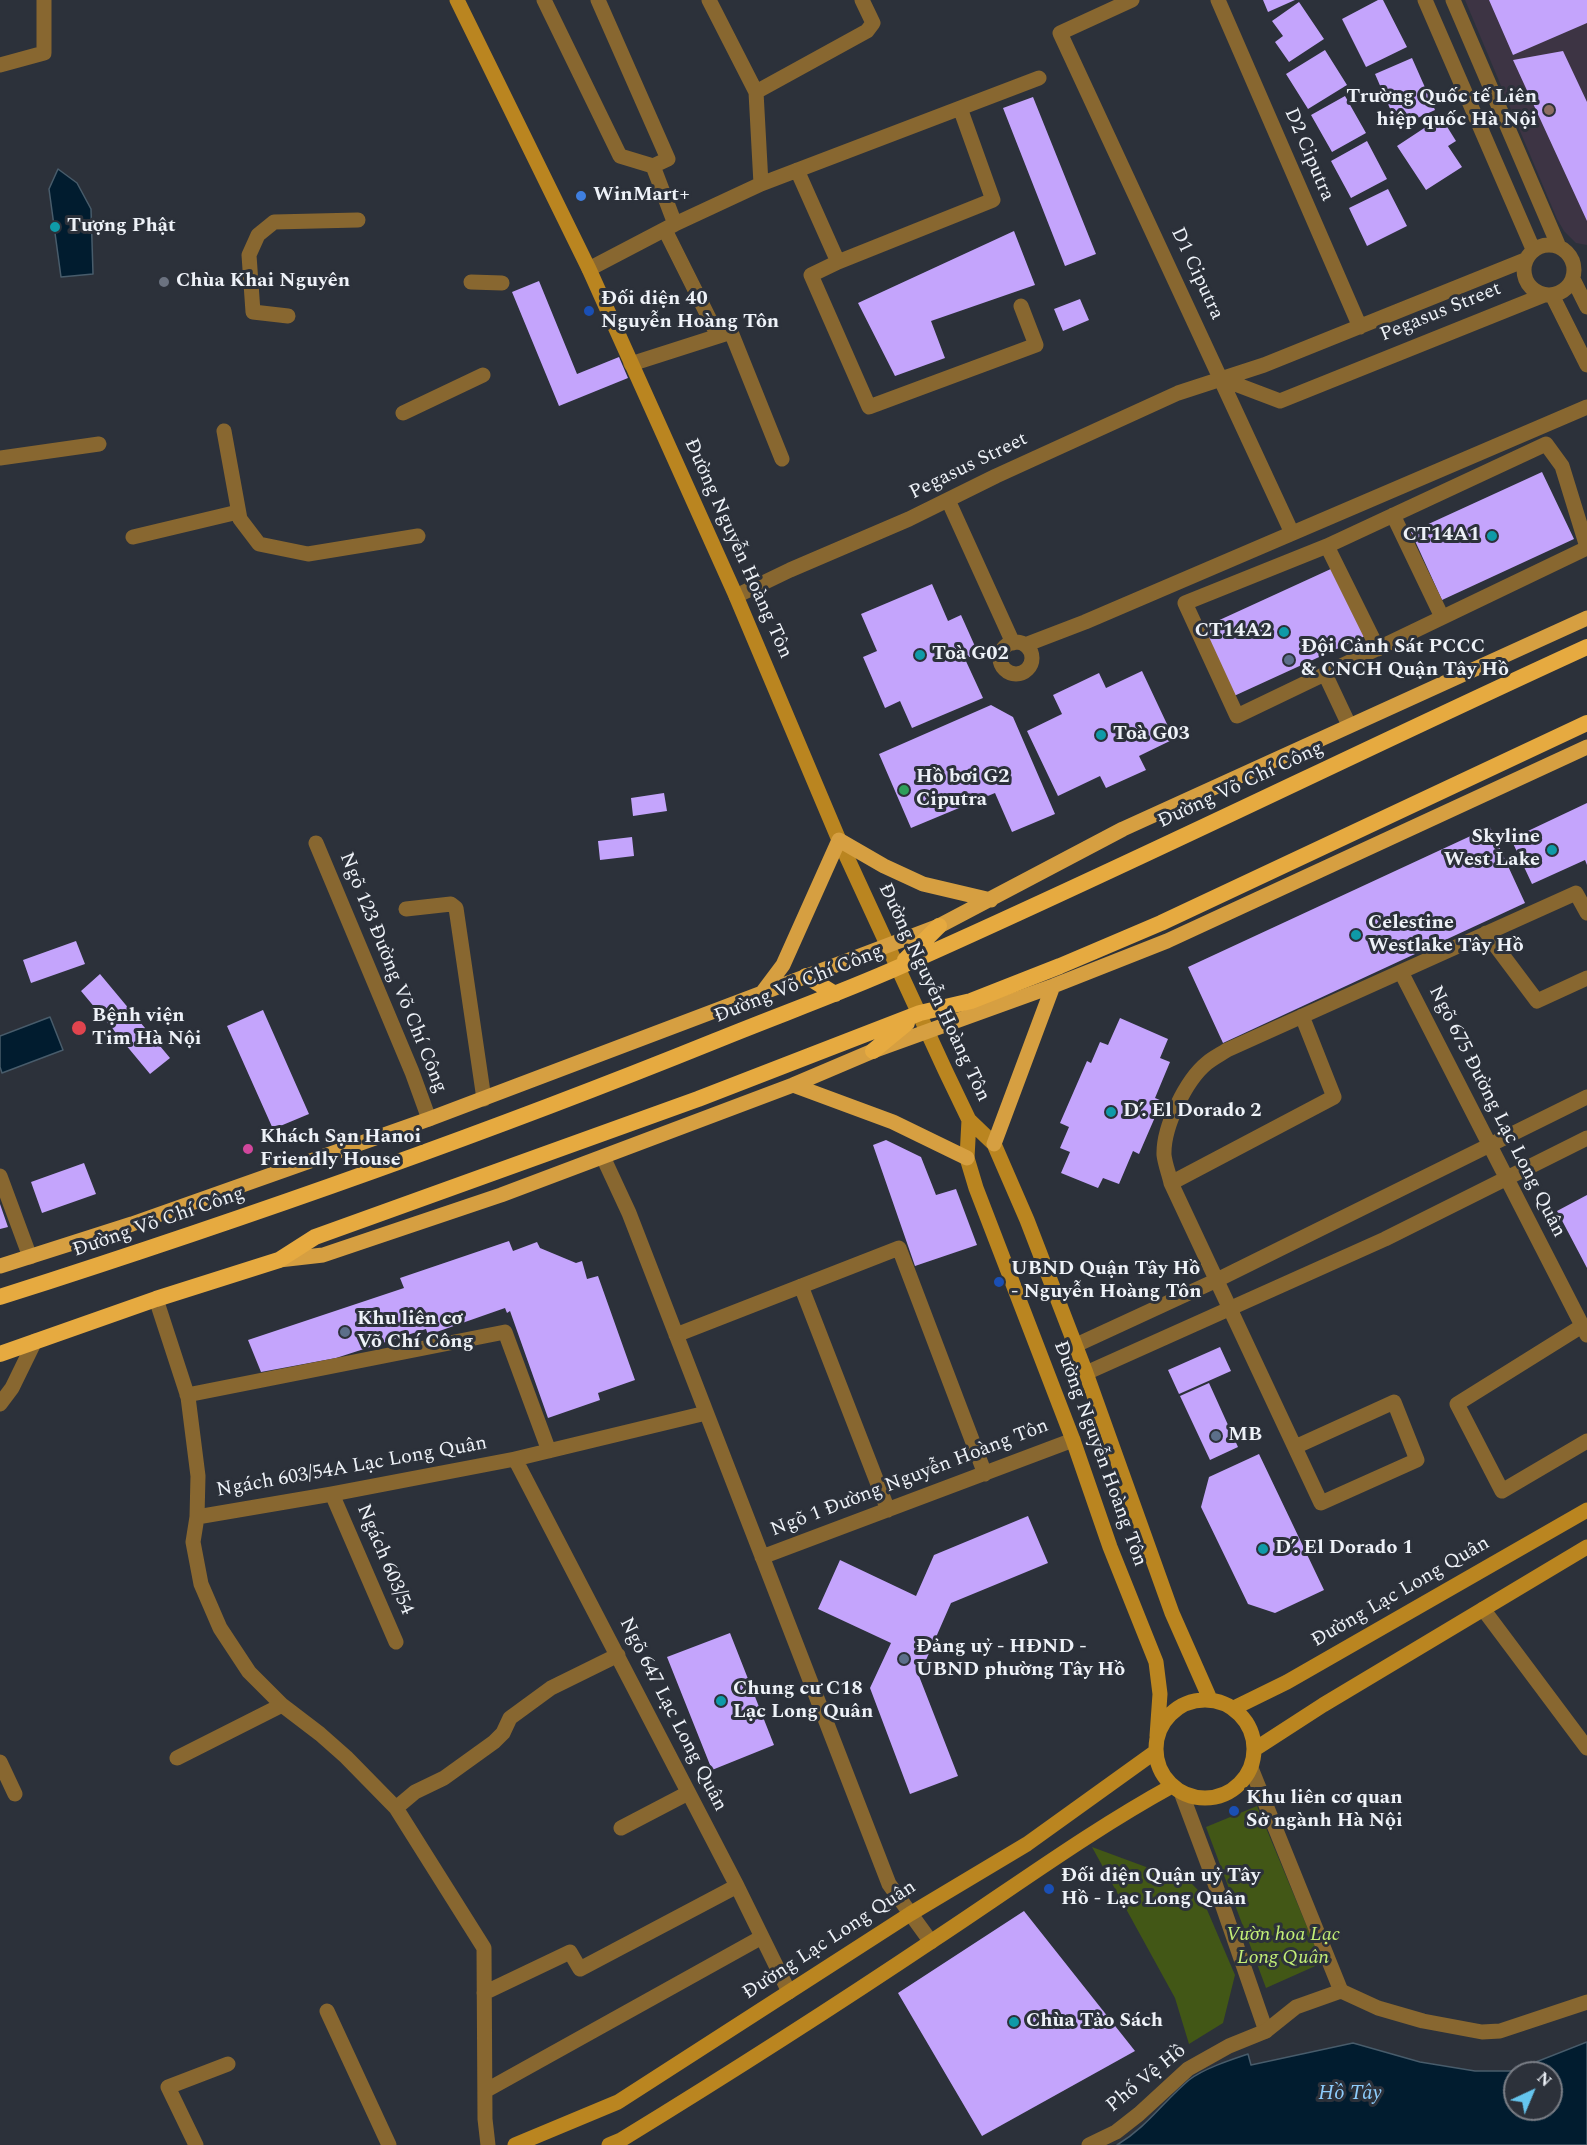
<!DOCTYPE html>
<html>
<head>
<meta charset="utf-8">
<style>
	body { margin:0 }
	#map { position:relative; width:1587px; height:2145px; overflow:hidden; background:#2c313a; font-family:Spectral,serif }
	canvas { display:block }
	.north { position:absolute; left:1503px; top:2061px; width:60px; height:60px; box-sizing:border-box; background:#2c313a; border:2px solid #7a7e86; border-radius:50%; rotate:44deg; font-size:16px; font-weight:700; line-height:24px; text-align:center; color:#eef2f8 }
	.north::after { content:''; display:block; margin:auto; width:21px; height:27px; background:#65c5ee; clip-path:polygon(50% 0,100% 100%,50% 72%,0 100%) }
</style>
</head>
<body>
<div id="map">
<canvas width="1587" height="2145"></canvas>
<div class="north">N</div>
</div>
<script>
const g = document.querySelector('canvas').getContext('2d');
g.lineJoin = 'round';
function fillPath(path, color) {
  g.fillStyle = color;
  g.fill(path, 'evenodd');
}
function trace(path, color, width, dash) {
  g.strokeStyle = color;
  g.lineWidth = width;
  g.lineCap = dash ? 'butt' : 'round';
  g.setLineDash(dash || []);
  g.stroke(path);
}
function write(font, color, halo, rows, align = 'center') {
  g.font = font + ' Spectral,serif';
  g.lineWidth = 6;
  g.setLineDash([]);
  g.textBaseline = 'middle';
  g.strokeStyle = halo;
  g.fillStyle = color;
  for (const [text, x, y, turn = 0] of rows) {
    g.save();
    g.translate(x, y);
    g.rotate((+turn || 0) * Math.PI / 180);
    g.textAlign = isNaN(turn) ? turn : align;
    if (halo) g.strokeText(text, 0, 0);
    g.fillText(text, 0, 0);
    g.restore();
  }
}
const education = new Path2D(`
	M1465,0H1587V245L1576,243L1564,231L1557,219Z`);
const green = new Path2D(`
	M1257,1806L1322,1963L1266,1988L1206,1827Z
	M1092,1847L1192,1884L1199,1891L1235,1975L1223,2023L1189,2044L1175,1998Z`);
const water = new Path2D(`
	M58,169L77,183L91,209L93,274L61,277L49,189Z
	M50,1017L63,1050L2,1073L0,1067V1036Z
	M1587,2042V2145H1117C1147,2127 1163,2102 1189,2080C1203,2069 1230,2060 1248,2054L1251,2065L1353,2043L1420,2062L1475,2071H1513ZM1515,2073H1551V2109H1515Z`);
const building = new Path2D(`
	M1263,0H1295L1268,12Z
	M1378,0H1383L1407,47L1366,67L1342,19Z
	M1489,0H1587V23L1513,55Z
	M1299,2L1324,39L1289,62L1275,42L1283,36L1272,21Z
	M1325,50L1347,85L1308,109L1286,74Z
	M1563,51L1587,102V221L1513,60Z
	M1412,58L1435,110L1398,127L1375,74Z
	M1345,96L1366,133L1332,152L1311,115Z
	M1033,97L1096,254L1065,266L1003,108Z
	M1441,117L1456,141L1448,146L1462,167L1426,190L1397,146Z
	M1367,141L1387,179L1351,198L1331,161Z
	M1388,189L1407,226L1367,246L1349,208Z
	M1014,231L1035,285L931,321L945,358L895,376L858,303Z
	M539,281L577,374L619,357L628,378L559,406L512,292Z
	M1080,299L1089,320L1063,331L1054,309Z
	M1542,472L1574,539L1442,600L1411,532Z
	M1333,568L1365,636L1234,696L1202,628Z
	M932,584L948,621L961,615L978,653L965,659L983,698L912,728L900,701L885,708L863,657L877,651L861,614Z
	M1142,671L1174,739L1139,756L1146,770L1106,788L1100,776L1058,796L1027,731L1062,714L1053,695L1099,673L1106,688Z
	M991,705L1013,717L1055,814L1012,832L995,793L911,828L879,754Z
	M664,793L667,811L633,816L631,798Z
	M1587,803V865L1585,860L1532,884L1511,839Z
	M1490,827L1525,903L1223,1043L1188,967Z
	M632,837L634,856L600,860L598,841Z
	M76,941L85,964L31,983L23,960Z
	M100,974L170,1058L150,1074L81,991Z
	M263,1010L309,1114L273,1129L227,1026Z
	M1120,1018L1168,1039L1160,1058L1170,1062L1155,1098L1162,1101L1139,1154L1133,1151L1119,1184L1103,1178L1098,1188L1061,1173L1070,1152L1060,1148L1069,1127L1060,1123L1087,1061L1091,1063L1100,1042L1108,1045Z
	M886,1140L921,1157L936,1195L956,1189L977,1245L915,1266L873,1145Z
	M84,1163L96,1194L42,1213L31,1182Z
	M1587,1195V1268L1557,1211Z
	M0,1204L8,1227L0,1229Z
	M509,1241L513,1251L537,1242L540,1248L576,1263L582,1261L587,1279L598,1276L635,1380L598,1393L600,1400L548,1418L510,1311L507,1313L505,1308L428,1335L426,1329L336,1358L261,1372L248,1340L404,1288L400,1278Z
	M1220,1347L1231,1371L1179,1394L1168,1370Z
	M1209,1383L1238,1447L1210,1460L1180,1396Z
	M1259,1454L1324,1590L1275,1613L1248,1604L1201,1507L1209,1477Z
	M1028,1516L1048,1563L951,1603L919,1676L958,1776L910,1794L870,1688L891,1643L818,1609L840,1560L916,1596L934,1555Z
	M730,1633L774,1745L712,1770L667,1657Z
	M1024,1911L1135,2051L982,2136L898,1993Z`);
const minor = new Path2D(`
	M544,0L620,156L653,166
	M598,0L668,159L653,166L675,224
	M1132,0L1060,33L1292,533
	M1218,0L1360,327
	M1425,0L1533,249
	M1453,0L1559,247
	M0,65L44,53V0
	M756,92L867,31L873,23L862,0
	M797,170L838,262L993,200L960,108
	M761,184L1039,78
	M665,230L718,336
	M1524 270a25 25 0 1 1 50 0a25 25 0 1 1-50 0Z
	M838,262L811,275L869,407L1036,345L1021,306
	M589,269L675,224L761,184L756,92L709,0
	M1573,279L1587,307
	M471,282L502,283
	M1552,295L1587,365
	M288,316L253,312L249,255L258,235L274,222L358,220
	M631,364L731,332L782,459
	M1222,379L1280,401L1544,295
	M403,413L483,375
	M224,431L240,519L259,544L308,554L418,536
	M0,458L99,444
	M948,500L1013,643
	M1393,515L1442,617
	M133,537L238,512
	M1327,546L1378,649
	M1587,547L1562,466L1546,444L1327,546L1185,603L1237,716L1587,548
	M736,596L790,570L909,519L996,476L1178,393L1264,365L1525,260
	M1000 658a16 16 0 1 1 32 0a16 16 0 1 1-32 0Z
	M1025,645L1085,622L1587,407
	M1325,674L1349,725
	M316,843L412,1072L429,1119
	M406,909L451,904L456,908L484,1099
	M1486,933L1537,1001L1587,978
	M1401,972L1587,1335
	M603,1157L629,1213L889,1884L931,1942
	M0,1176L30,1257
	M1171,1183L1334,1097L1302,1016
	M801,1286L888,1510
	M156,1299L188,1397L198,1476L197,1517L193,1542L201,1584L220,1628L249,1672L282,1705L320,1734L346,1757L396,1808L484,1948L485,2119L488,2145
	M1582,1326L1457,1404L1502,1491L1587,1441
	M676,1335L899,1248L985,1474
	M1074,1346L1217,1280L1587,1097
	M1086,1373L1385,1239L1587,1138
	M187,1395L505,1332L549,1451
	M0,1404L12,1388L35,1341
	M1295,1447L1394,1402L1417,1460L1321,1503L1171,1183C1169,1174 1165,1164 1164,1155C1163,1127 1186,1080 1207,1063C1213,1058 1221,1054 1227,1050L1576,893L1587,913
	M515,1459L737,1886L789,1992
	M332,1494L396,1642
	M197,1517L332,1494L515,1459L706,1413
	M762,1557L1073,1440
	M1483,1609L1587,1748
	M177,1758L282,1705
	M0,1762L15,1794
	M1251,1768L1341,1991
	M1181,1792L1211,1872L1266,2031
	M396,1808L415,1792L444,1778L494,1742L503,1733L510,1718L551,1688L618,1655
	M621,1828L688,1793
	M484,1993L570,1952L580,1969L737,1886
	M327,2011L389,2145
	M485,2091L762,1937
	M196,2145L168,2087L228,2064`);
const tertiary = new Path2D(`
	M1089,2145L1116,2132L1139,2114L1188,2069L1229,2046L1266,2031L1296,2007L1341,1991L1378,2008L1423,2021L1482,2032L1500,2031L1587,2002`);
const secondary = new Path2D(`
	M457,0L589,269L736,596L839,840L945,1070L969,1120L994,1144L1027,1220L1086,1373L1172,1613L1210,1699
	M969,1120L967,1158L976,1188L1073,1440L1110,1547L1156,1662L1160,1694L1157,1736
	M1156 1749a49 49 0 1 1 98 0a49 49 0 1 1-98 0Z
	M1234,1708L1287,1682L1587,1510
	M1255,1749L1323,1705L1587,1547
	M515,2145L618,2102L910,1914L1027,1844L1155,1752
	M609,2145L621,2140C727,2075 832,2008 935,1939C1014,1887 1090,1831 1172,1786`);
const primary = new Path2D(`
	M762,993L783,965L839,840L884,866L923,884L991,900
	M793,1085L893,1122L967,1158
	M994,1144L1053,986
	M279,1260L323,1255L501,1195L793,1085L873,1051L1053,986L1167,941L1587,747
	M0,1266L132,1224L429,1119L939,926L1123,829L1587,618`);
const trunk = new Path2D(`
	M905,960L939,926
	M806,976L835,994
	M873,1051L907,1023
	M0,1297C241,1220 480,1136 715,1041C776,1016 838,994 899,967C1130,865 1357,752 1587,647
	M0,1354L156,1299L279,1260L315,1237L698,1099L920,1013L971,1001L1060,966L1161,923L1587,723`);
const markers = [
	[1549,110,6,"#8d6e63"],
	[581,196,6,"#3f7fe0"],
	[55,227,6,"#0f9aa8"],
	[164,282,6,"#6b7280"],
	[589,311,6,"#1a4fb4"],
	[1492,536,6,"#0f9aa8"],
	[1284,632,6,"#0f9aa8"],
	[920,655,6,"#0f9aa8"],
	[1289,660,6,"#5c6f8a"],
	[1101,735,6,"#0f9aa8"],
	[904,790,6,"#2e9e5b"],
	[1552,850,6,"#0f9aa8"],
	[1356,935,6,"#0f9aa8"],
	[79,1028,8,"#e0444e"],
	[1111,1112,6,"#0f9aa8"],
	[248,1149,6,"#d1479c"],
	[999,1282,6,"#1a4fb4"],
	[345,1332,6,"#5c6f8a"],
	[1216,1436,6,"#5c6f8a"],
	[1263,1549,6,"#0f9aa8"],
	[904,1659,6,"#5c6f8a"],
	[721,1701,6,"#0f9aa8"],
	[1234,1811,6,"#1a4fb4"],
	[1049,1889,6,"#1a4fb4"],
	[1014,2022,6,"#0f9aa8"]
];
const poiNames = [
	["Trường Quốc tế Liên",1537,98,"right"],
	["hiệp quốc Hà Nội",1537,121,"right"],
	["WinMart+",593,196],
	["Tượng Phật",67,227],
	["Chùa Khai Nguyên",176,282],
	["Đối diện 40",601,300],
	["Nguyễn Hoàng Tôn",601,323],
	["CT14A1",1480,536,"right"],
	["CT14A2",1272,632,"right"],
	["Đội Cảnh Sát PCCC",1301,648],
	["& CNCH Quận Tây Hồ",1301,671],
	["Toà G02",932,655],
	["Toà G03",1113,735],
	["Hồ bơi G2",916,778],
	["Ciputra",916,801],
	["Skyline",1540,838,"right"],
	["West Lake",1540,861,"right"],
	["Celestine",1368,924],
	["Westlake Tây Hồ",1368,947],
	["Bệnh viện",92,1017],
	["Tim Hà Nội",92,1040],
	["D’. El Dorado 2",1123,1112],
	["Khách Sạn Hanoi",260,1138],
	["Friendly House",260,1161],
	["UBND Quận Tây Hồ",1011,1270],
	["- Nguyễn Hoàng Tôn",1011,1293],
	["Khu liên cơ",357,1320],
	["Võ Chí Công",357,1343],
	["MB",1228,1436],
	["D’. El Dorado 1",1275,1549],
	["Đảng uỷ - HĐND -",916,1648],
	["UBND phường Tây Hồ",916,1671],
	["Chung cư C18",733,1690],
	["Lạc Long Quân",733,1713],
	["Khu liên cơ quan",1246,1799],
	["Sở ngành Hà Nội",1246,1822],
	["Đối diện Quận uỷ Tây",1061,1877],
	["Hồ - Lạc Long Quân",1061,1900],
	["Chùa Tảo Sách",1026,2022]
];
const streetNames = [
	["D2 Ciputra",1308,155,67],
	["D1 Ciputra",1196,274,65],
	["Pegasus Street",1441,313,-22],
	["Pegasus Street",969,467,-26],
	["Đường Nguyễn Hoàng Tôn",737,549,66],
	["Đường Võ Chí Công",1241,786,-25],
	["Ngõ 123 Đường Võ Chí Công",392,973,68],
	["Đường Võ Chí Công",799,985,-22],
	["Đường Nguyễn Hoàng Tôn",933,993,65],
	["Ngõ 675 Đường Lạc Long Quân",1496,1112,63],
	["Đường Võ Chí Công",159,1223,-19],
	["Đường Nguyễn Hoàng Tôn",1099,1454,70],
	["Ngách 603/54A Lạc Long Quân",352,1468,-10],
	["Ngõ 1 Đường Nguyễn Hoàng Tôn",910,1479,-21],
	["Ngách 603/54",384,1560,67],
	["Đường Lạc Long Quân",1401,1593,-30],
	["Ngõ 647 Lạc Long Quân",672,1715,63],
	["Đường Lạc Long Quân",830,1941,-33],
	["Phố Vệ Hồ",1147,2079,-39]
];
const parkNames = [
	["Vườn hoa Lạc",1283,1936],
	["Long Quân",1283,1959]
];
const waterNames = [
	["Hồ Tây",1350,2095]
];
fillPath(education, '#3d3444');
fillPath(green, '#425716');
fillPath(water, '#011c2f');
trace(water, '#485c6b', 1.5);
fillPath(building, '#c4a4fc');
trace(minor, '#886730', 15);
trace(tertiary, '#886730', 15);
trace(secondary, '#ba8520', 15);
trace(primary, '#d69f41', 15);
trace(trunk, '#e6aa40', 16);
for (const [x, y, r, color] of markers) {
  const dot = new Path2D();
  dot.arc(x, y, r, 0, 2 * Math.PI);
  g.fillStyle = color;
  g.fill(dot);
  trace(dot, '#2c313a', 2);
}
write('bold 20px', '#eef2f8', '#2c313a', poiNames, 'left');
write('20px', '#eef2f8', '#2c313a', streetNames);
write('italic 20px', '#c4ef77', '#2c313a', parkNames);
write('italic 21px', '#8dccfc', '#2c313a', waterNames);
</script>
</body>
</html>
